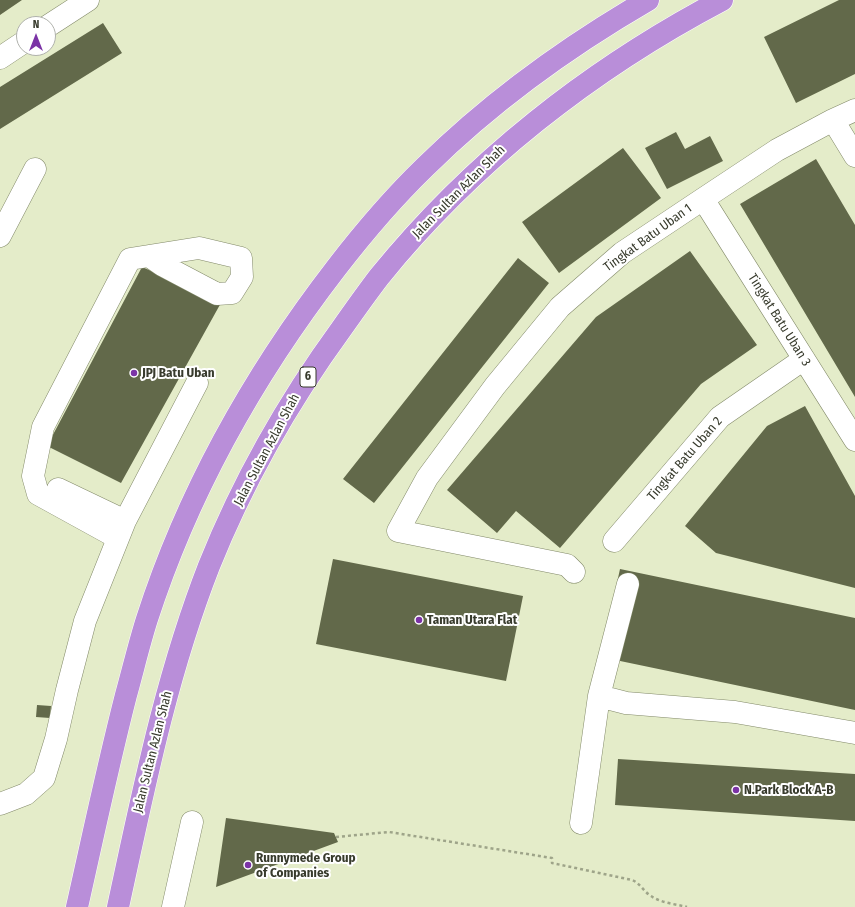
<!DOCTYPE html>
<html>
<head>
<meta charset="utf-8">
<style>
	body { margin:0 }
	#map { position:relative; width:855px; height:907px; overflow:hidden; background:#e4ecc9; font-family:"Fira Sans Condensed",sans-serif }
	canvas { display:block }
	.north { position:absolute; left:16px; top:16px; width:40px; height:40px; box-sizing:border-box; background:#fff; border:1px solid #afb1ab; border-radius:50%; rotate:0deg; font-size:11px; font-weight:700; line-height:16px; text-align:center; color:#383b2d }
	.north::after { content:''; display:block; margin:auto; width:14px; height:18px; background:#7b33a6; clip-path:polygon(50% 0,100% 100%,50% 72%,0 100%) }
</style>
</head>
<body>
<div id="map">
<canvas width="855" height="907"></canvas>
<div class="north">N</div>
</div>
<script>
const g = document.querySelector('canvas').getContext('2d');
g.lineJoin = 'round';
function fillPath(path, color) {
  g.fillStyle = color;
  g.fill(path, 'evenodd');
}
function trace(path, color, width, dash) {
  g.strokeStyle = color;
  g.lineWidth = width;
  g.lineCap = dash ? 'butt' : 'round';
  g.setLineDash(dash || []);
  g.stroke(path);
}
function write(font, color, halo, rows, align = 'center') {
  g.font = font + ' "Fira Sans Condensed",sans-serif';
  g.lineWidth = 4;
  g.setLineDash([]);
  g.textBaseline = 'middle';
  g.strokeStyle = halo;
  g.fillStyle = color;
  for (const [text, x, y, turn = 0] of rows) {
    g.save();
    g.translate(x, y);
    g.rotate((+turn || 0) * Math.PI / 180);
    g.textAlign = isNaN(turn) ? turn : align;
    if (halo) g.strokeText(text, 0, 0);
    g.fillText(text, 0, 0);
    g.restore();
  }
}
const building = new Path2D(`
	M0,0H22L0,15Z
	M839,0H855V74L796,103L764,37Z
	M103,23L122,53L0,129V87Z
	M676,132L685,149L710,136L723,161L667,189L645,148Z
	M623,148L661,198L559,273L522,222Z
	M816,159L855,225V397L740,204Z
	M690,251L757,345L701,384L560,548L516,511L497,533L447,490L596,317Z
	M518,258L549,283L374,503L343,479Z
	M142,267L222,301L121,483L47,446Z
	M805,406L855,496V588L716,553L685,526L767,426Z
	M333,559L523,596L506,681L316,644Z
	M620,569L855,618V710L601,657Z
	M37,705L51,706L50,718L36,717Z
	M618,759L855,774V821L615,805Z
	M226,818L334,833L338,842L216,887Z`);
const path = new Path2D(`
	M336,837L389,832L552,858V863L632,880C640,883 644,892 651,896C661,903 675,904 687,907`);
const minor = new Path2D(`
	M48,26L88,0
	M0,58L24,42
	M833,120L855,156
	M703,199L855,440
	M0,236L35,169
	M58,489L125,521
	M118,538L38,494L33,476L43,427L130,259L199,248L241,258L242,277L232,293L217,294L162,265L149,256
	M614,541L720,417L804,359
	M574,572L567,565L398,531L427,478L495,386L560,307L622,253L703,199L777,150L833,120L855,110
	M599,696L628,584
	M0,804L26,794L44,778L56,739L67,690L85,621L125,521L197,383
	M581,823L599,696L626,703L735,712L855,733
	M173,907L192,822`);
const highway = new Path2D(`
	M77,907C93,836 108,765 126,695C133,670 139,644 147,619C188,492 255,373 337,267C364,232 393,198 425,167C492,101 567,47 648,0
	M118,907C143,792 166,676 209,566C243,481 288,402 342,328C354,311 366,294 379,277C472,162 591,69 722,0`);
const markers = [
	[134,373,4,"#7b33a6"],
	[419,620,4,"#7b33a6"],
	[736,790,4,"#7b33a6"],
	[248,865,4,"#7b33a6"]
];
const shields = [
	[308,377,16]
];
const shieldNames = [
	["6",308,377]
];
const streetNames = [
	["Jalan Sultan Azlan Shah",459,192,-45],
	["Tingkat Batu Uban 1",648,238,-36],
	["Tingkat Batu Uban 3",779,320,58],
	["Jalan Sultan Azlan Shah",267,450,-62],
	["Tingkat Batu Uban 2",685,459,-49],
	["Jalan Sultan Azlan Shah",153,752,-76]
];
const poiNames = [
	["JPJ Batu Uban",142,373],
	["Taman Utara Flat",427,620],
	["N.Park Block A-B",744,790],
	["Runnymede Group",256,858],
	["of Companies",256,873]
];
fillPath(building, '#62694a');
trace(minor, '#828969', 23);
trace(highway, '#fff', 23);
trace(path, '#9ea489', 2.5, [3, 3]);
trace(minor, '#fff', 22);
trace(highway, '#b98ed9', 22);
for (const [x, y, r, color] of markers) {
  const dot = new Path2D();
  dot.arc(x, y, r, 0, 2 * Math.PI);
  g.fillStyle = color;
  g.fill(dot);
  trace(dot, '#fff', 1.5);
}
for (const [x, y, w] of shields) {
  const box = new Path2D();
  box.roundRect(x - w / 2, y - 10, w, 20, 3);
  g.fillStyle = '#fff';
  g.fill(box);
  trace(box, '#383b2d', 1);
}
write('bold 12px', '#383b2d', null, shieldNames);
write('13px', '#383b2d', '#fff', streetNames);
write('bold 13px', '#383b2d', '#fff', poiNames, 'left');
</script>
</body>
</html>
